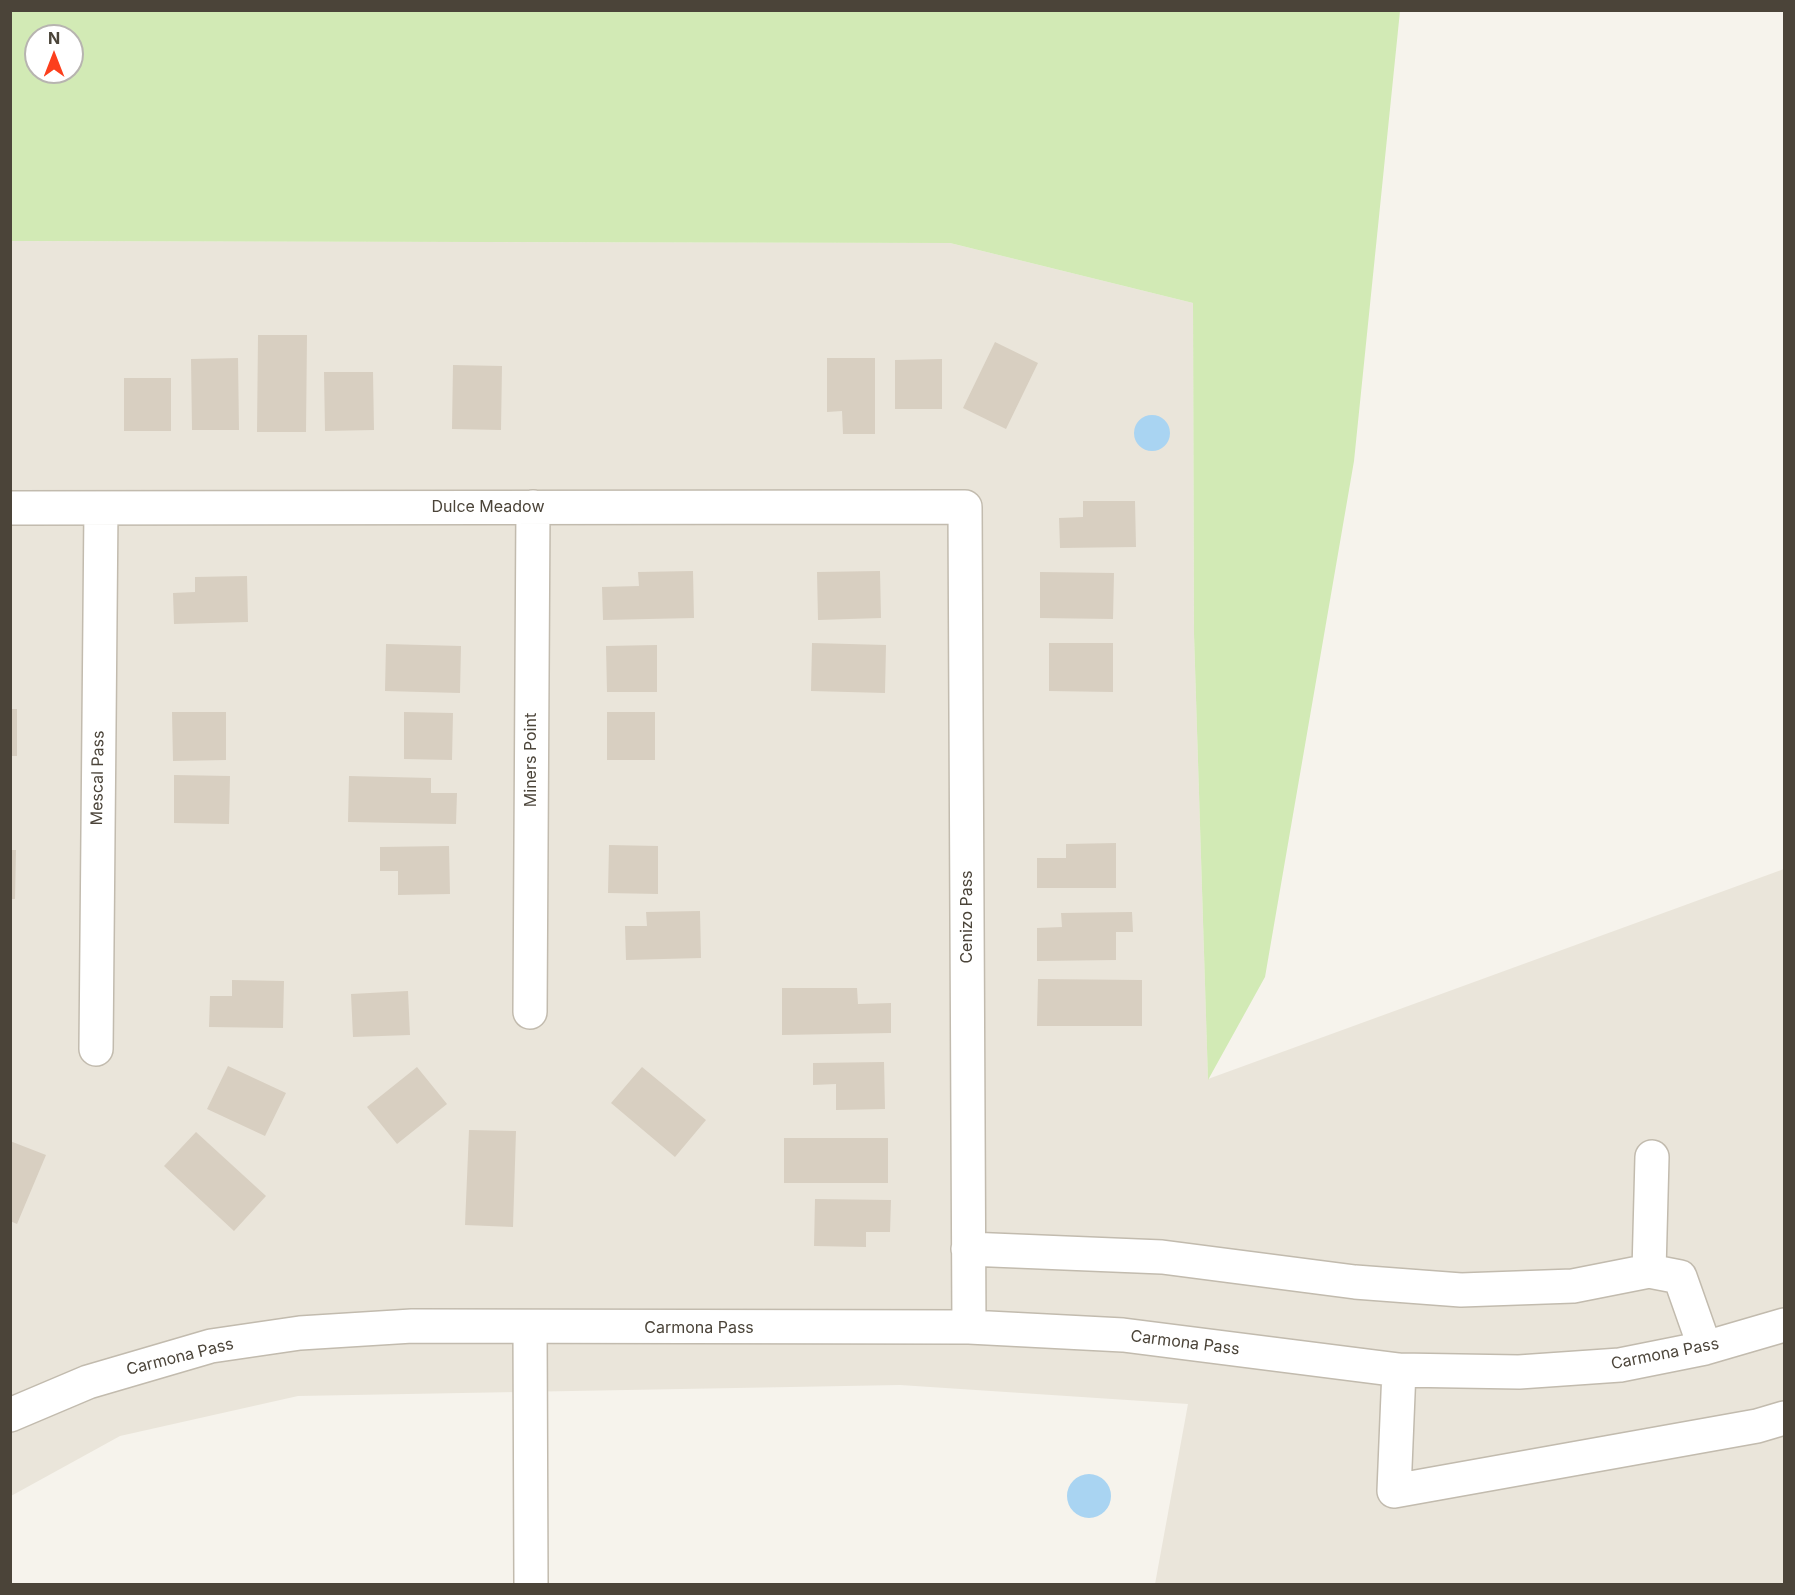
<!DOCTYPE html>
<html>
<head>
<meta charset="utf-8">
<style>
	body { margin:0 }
	#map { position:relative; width:1795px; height:1595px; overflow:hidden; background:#f6f3ec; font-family:Inter,sans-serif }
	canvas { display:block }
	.frame { position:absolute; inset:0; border:12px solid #4b4439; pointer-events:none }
	.north { position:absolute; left:24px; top:24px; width:60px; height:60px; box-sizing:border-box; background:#fff; border:2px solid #b7b4b0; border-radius:50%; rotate:0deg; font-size:16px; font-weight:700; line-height:24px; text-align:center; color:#4b4439 }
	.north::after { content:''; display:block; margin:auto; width:21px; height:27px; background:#fc3f1d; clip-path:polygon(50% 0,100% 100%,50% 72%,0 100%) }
</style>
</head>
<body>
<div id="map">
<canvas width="1795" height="1595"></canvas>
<div class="frame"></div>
<div class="north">N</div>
</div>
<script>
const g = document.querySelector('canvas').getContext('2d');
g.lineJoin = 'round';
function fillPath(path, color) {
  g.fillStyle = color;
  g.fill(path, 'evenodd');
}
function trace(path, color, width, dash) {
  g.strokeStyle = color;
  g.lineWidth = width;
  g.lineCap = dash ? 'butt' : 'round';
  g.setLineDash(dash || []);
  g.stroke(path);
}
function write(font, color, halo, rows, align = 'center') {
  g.font = font + ' Inter,sans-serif';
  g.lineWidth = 4.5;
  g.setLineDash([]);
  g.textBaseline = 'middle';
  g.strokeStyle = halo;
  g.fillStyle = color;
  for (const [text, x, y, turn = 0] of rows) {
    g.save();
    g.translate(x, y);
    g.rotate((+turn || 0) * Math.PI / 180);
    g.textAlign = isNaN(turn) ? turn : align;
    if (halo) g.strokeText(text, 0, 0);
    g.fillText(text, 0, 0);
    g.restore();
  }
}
const residential = new Path2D(`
	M11,241L950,243L1193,303L1194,634L1208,1079L1784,869V1584H1155L1188,1404L900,1385L298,1396L120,1436L11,1496Z`);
const green = new Path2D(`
	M11,10L1400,11L1354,461L1265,977L1208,1080L1194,634L1193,303L950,243L11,241ZM36,36H72V72H36Z`);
const water = new Path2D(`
	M1134 433a18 18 0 1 1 36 0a18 18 0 1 1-36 0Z
	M1067 1496a22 22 0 1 1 44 0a22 22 0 1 1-44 0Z`);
const building = new Path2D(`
	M258,335H307L306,432H257Z
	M995,342L1038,363L1006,429L963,408Z
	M238,358L239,430H192L191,359Z
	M827,358H875V434H843L842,411L827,412Z
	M942,359V409H895V360Z
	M453,365L502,366L501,430L452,429Z
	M324,372H373L374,430L325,431Z
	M124,378H171V431H124Z
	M1083,501H1135L1136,547L1060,548L1059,518L1083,517Z
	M693,571L694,618L603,620L602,587L639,586L638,572Z
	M880,571L881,618L818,620L817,572Z
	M1040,572L1114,573L1113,619L1040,618Z
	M247,576L248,622L174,624L173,593L195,592V577Z
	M812,643L886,645L885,693L811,691Z
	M1049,643H1113V692L1049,691Z
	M386,644L461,646L460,693L385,691Z
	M657,645V692H607L606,646Z
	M10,709H17V756H10Z
	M172,712H226V760L173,761Z
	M404,712L453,713L452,760L404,759Z
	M607,712H655V760H607Z
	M174,775L230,776L229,824L174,823Z
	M349,776L431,778V793H457L456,824L348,822Z
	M1116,843V888H1037V858H1066V844Z
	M609,845L658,846V894L608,893Z
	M449,846L450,894L398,895V871H380V847Z
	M10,850H16L15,899H10Z
	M700,911L701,958L626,960L625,926H647L646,912Z
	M1132,912L1133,932H1116V960L1037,961V928L1062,927L1061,913Z
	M1038,979L1142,980V1026H1037Z
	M232,980L284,981L283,1028L209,1027L210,996H232Z
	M782,988H857L858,1004L891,1003V1033L782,1035Z
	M408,991L410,1035L353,1037L351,994Z
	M884,1062L885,1109L836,1110V1084L813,1085V1063Z
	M228,1066L286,1093L265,1136L207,1109Z
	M417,1067L447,1104L397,1144L367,1107Z
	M642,1067L706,1120L675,1157L611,1103Z
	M469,1130L516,1131L513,1227L465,1225Z
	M196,1132L266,1196L234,1231L164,1166Z
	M784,1138H888V1183H784Z
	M10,1141L46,1155L17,1224L10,1221Z
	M815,1199L891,1200L890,1232H866V1247L814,1246Z`);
const minor = new Path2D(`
	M10,508L965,507L969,1327
	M530,1012L533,507
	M96,1049L101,508
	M968,1249L1162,1257L1355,1282L1461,1290L1573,1286L1649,1271L1680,1277L1705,1348
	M1649,1271L1652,1157
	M530,1327L531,1584
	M1399,1370L1394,1491L1757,1426L1784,1418
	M10,1415L88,1382L211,1346L300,1333L412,1326L969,1327L1123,1335L1399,1370L1519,1372L1620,1365L1705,1348L1784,1325`);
const streetNames = [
	["Dulce Meadow",488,507],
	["Miners Point",531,760,-90],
	["Mescal Pass",98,778,-89],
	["Cenizo Pass",967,917,-90],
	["Carmona Pass",699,1328],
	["Carmona Pass",1185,1343,7],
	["Carmona Pass",1665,1354,-11],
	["Carmona Pass",180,1357,-14]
];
fillPath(residential, '#eae5da');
fillPath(green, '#d2eab5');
fillPath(water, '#a9d4f2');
fillPath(building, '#d8cfc1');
trace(minor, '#c2bbae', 36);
trace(minor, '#fff', 33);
write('16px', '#4b4439', '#fff', streetNames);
</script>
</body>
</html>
